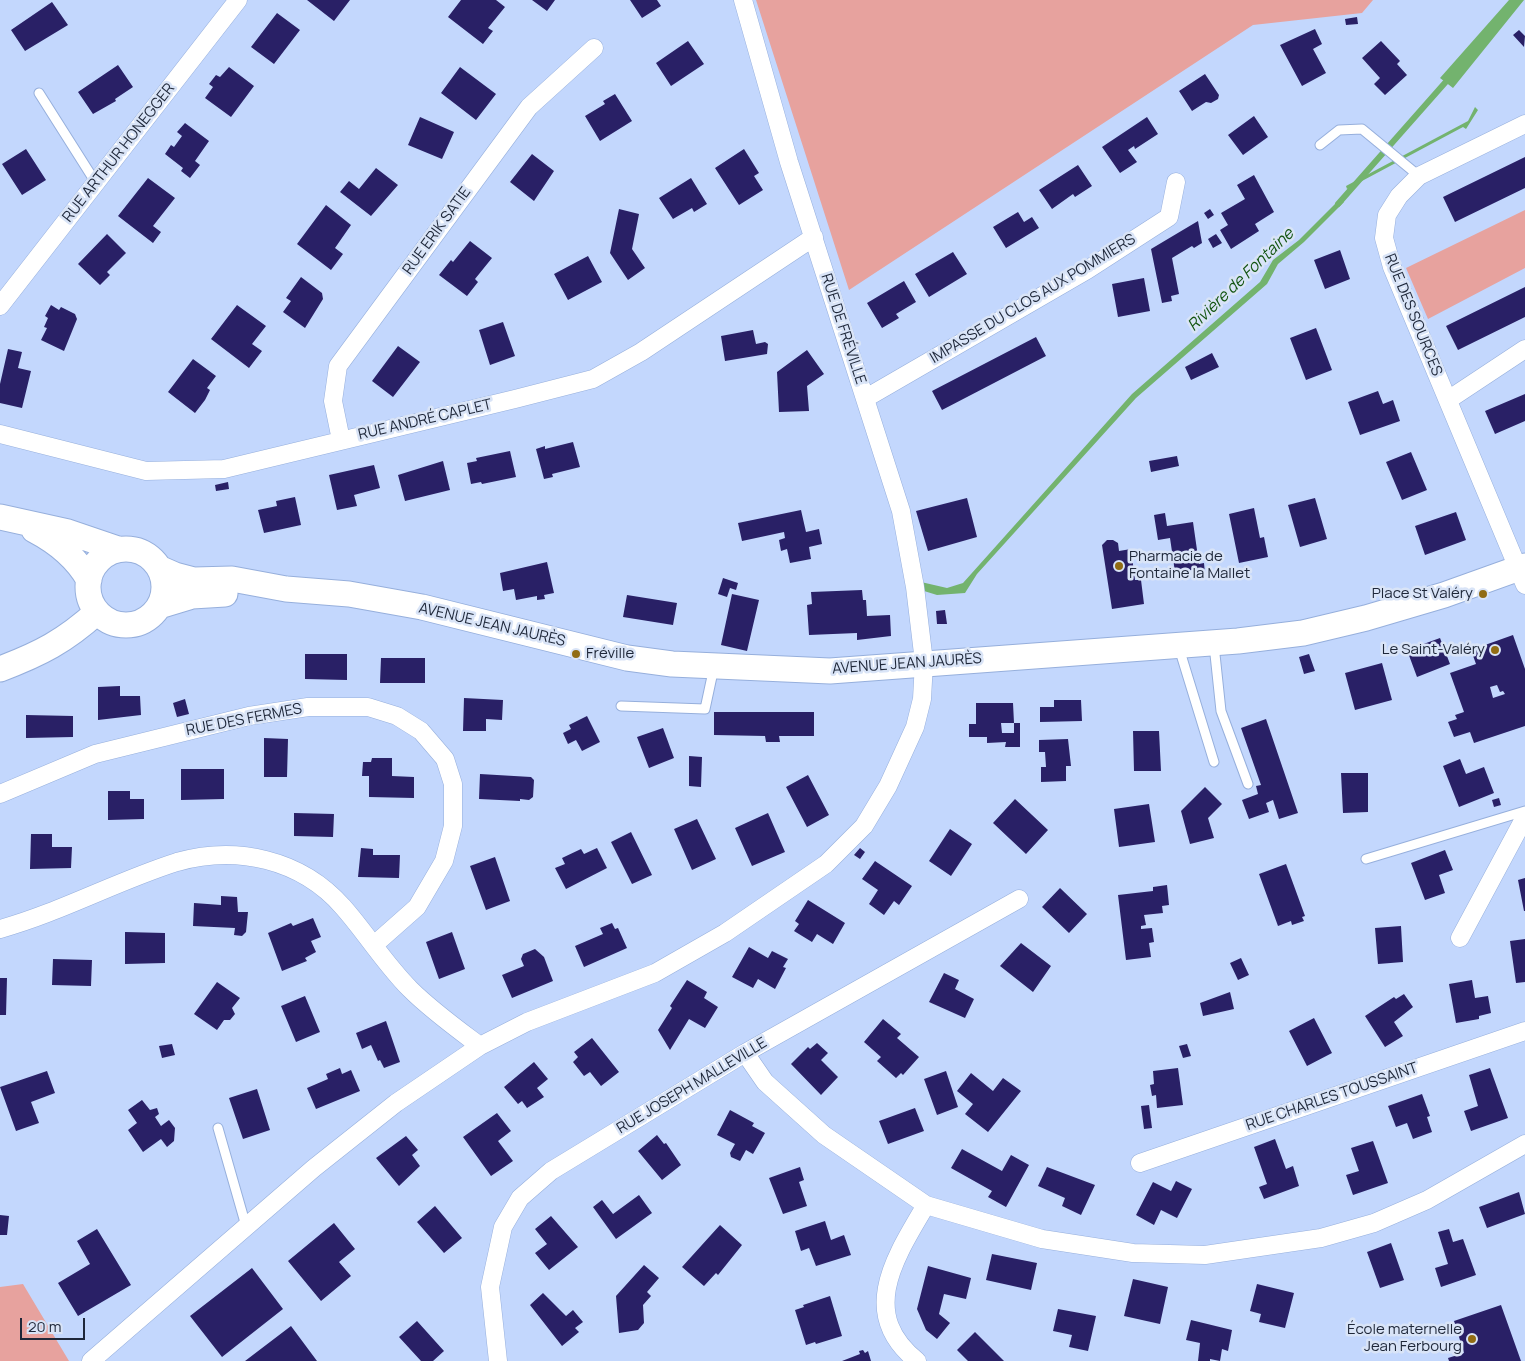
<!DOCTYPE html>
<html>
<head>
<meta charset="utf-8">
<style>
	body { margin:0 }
	#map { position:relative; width:1525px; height:1361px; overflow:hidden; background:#c3d7fd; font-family:Manrope,sans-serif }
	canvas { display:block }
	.scale { position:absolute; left:20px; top:1318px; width:65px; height:22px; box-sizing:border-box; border:2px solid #1e2739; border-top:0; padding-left:6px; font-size:15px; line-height:18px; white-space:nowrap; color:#1e2739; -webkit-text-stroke:4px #d9e4f7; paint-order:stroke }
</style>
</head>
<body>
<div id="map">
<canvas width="1525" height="1361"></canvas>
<div class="scale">20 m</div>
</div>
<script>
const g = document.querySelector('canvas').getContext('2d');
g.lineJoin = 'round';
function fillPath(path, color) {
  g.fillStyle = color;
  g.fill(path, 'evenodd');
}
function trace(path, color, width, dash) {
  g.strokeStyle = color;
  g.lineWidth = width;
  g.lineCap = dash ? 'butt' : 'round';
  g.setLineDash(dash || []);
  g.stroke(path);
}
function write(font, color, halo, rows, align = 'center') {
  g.font = font + ' Manrope,sans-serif';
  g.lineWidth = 5;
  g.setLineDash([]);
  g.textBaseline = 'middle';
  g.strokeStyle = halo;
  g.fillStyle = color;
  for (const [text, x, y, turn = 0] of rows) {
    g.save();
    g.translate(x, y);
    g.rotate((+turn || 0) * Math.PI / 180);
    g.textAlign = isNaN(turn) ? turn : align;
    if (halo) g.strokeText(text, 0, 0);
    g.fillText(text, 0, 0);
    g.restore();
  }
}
const green = new Path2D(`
	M756,0H1373L1362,13L1253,25L849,290Z
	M1525,210V268L1428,319L1406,268Z
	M23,1284L69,1361H0V1287Z`);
const water = new Path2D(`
	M1509,0H1524L1453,88L1440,78Z
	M1475,107L1478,110L1466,129L1463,127L1347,189L1346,186L1468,121Z
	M1343,196L1344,202L1304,242L1278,264L1267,284L1136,398L977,574L965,593L937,595L924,591L921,582L947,588L963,583L1132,394L1260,282L1273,260L1299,240Z`);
const stream = new Path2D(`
	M1338,204L1451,76`);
const building = new Path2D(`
	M307,0H350L334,21Z
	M461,0H496L505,7L488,28L493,31L483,44L448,17Z
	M532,0H555L547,11Z
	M630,0H657L661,6L642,18Z
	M52,2L68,25L25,51L11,30Z
	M277,13L300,30L274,64L251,47Z
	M1357,17L1358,24L1346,25L1345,19Z
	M1315,29L1322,44L1313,49L1326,73L1302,86L1280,45Z
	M1519,30L1525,36L1524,47L1513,35Z
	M688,41L704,64L671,86L656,63Z
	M1381,41L1400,61L1397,64L1407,75L1385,95L1374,84L1380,78L1362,58Z
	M118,65L133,87L115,99L116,101L93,114L78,92Z
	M229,67L254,86L231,117L205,98L213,87L209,84L216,75L220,77Z
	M460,67L496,94L476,120L441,93Z
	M1205,74L1219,95L1218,99L1211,103L1206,102L1192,111L1179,91Z
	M615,94L632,121L600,141L585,116L605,104L603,101Z
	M1254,116L1268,137L1243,155L1228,135Z
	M420,117L454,132L442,159L408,145Z
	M1147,117L1158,134L1135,149L1134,146L1128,150L1137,162L1120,173L1102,147Z
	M185,123L209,141L195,161L200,165L190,178L181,171L183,168L165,154L171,145L174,147L182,136L177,132Z
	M26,149L46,180L22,195L2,164Z
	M744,149L759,173L754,176L763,190L739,205L715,168Z
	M532,154L554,171L534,201L510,182Z
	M1525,157V188L1455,222L1443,197Z
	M1078,165L1092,186L1075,197L1073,194L1052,209L1039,190Z
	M376,168L398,185L371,216L340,192L349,181L359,189Z
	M1254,175L1274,212L1255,224L1259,231L1231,249L1220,230L1228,225L1221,213L1245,199L1237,185Z
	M148,178L175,198L153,226L161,232L153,243L118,216Z
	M691,178L707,204L694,212L692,208L673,219L659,198Z
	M326,205L351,225L335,248L343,254L331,270L297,244Z
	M619,209L639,214L632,249L645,268L628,280L610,253Z
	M1210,209L1214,215L1208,219L1204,213Z
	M1018,212L1024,222L1032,217L1039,228L1006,248L993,227Z
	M1198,221L1202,243L1194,248L1192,246L1172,258L1179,294L1171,296L1172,301L1162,303L1151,249Z
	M107,234L126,253L107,272L110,275L100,285L78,264Z
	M1216,234L1222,243L1213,248L1208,239Z
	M470,241L492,258L475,279L478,282L467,296L439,275L451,260L453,262Z
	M1340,250L1350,279L1325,289L1314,260Z
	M953,252L967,274L929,297L915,274Z
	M588,256L602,282L568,300L554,274Z
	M301,277L322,293L323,299L305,328L283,312L291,301L286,298Z
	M1144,278L1150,311L1118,317L1112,284Z
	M904,281L916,302L896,314L899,318L882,328L867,303Z
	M1525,287V317L1458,350L1446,326Z
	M51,305L59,310L61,307L75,314L77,319L64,351L41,340L47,328L44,327L48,318L45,316Z
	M237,305L266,326L252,344L262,351L249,368L211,339Z
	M503,322L515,356L490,365L479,330Z
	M1316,328L1332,370L1306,380L1290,338Z
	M753,330L756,344L765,342L768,344L767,354L725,361L721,336Z
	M1036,337L1046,356L942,410L932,391Z
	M398,346L420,362L393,397L372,381Z
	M8,349L22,352L18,368L31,371L22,408L0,403V384Z
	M807,350L824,374L807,386L809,411L779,412L777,372Z
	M1212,353L1219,367L1191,380L1185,367Z
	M193,359L216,376L207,388L210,390L205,400L195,413L168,392Z
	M1378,391L1383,404L1393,400L1400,421L1360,435L1348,402Z
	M1525,394V421L1495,434L1485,411Z
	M573,442L580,467L552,474L553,477L544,479L536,449L545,446V449Z
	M510,451L516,477L482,484L481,482L471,484L467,463L477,461L476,458Z
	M1411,452L1427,490L1402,500L1386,462Z
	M1177,456L1179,466L1151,472L1149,461Z
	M443,461L450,490L405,501L398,475Z
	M374,465L380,488L354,495L357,506L337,510L329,475Z
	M228,482L229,489L216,491L215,485Z
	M295,497L301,525L264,533L258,510L277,506L276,501Z
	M967,498L977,537L928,551L916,511Z
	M1315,498L1327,539L1300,547L1288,505Z
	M1254,508L1260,538L1264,537L1268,557L1239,563L1229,514Z
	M801,510L806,532L819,529L822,544L809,547L811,559L790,563L787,549L781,551L779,540L785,538L784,532L742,541L738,523Z
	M1456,512L1466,540L1425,555L1415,526Z
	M1165,513L1167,526L1193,522L1199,564L1204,563L1205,574L1193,575L1192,570L1175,572L1170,538L1158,540L1154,515Z
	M1107,540H1113L1118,543L1119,551L1131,549L1135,580H1141L1144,604L1112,609L1102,545Z
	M547,562L554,593L544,595L545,599L537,600V596L516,600L514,589L503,591L500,573Z
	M723,578L738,583L736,590L730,588L727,597L718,594Z
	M862,590L863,600H866L867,616L890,615L891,636L857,640V633L809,635L807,605L812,604L811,592Z
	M732,594L759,600L747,651L721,645Z
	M627,595L677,603L673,625L623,617Z
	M945,610L947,624H937L936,611Z
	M1513,635L1525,669V726L1474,743L1470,732L1454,737L1448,722L1457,719L1455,715L1464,712L1450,673L1476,664L1471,650ZM1497,685L1500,692L1503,691L1505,694L1493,698L1490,687Z
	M1440,638L1450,664L1417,677L1407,650Z
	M305,654H347V680L305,679Z
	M1309,654L1315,671L1304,674L1299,657Z
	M381,658H425V683H380Z
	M1382,663L1392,700L1355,710L1345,673Z
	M120,686V696H140L141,715L98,720V687Z
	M464,698L503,700L502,720L486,719V731H463Z
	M185,699L189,714L177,717L173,703Z
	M1054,700H1081L1082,721L1040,722V707H1054Z
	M976,703H1013L1014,723H1020V747H1005L1006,742L987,743V737H969V724H976ZM1001,723H1014V733H1002Z
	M714,712H814V736H779L780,742H766L765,736L714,735Z
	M26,715L73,716V737L26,738Z
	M587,716L600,742L582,751L576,740L568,744L563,733L571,729L569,725Z
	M1266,719L1298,813L1279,819L1273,800L1266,803L1269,812L1249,819L1242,800L1258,794L1256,786L1261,785L1241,728Z
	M663,728L674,758L649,768L637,737Z
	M1133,731H1159L1161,771H1134Z
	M264,738L288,739L287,777H264Z
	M1068,739L1071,766H1066V781L1041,782V767H1046L1045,752H1039V740Z
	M689,756L702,757L701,787L689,786Z
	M372,758H392V776L414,777V798L369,797V776H362L363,762H371Z
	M1460,759L1466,774L1484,767L1494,793L1459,807L1443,766Z
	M181,769H224V799L181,800Z
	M1341,773H1368V812L1343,813Z
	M480,774L531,777L534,780L533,797L529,800L520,799V801L479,799Z
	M808,775L829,815L807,827L786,787Z
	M1205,787L1222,804L1208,818L1214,838L1190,844L1181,811Z
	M108,791H130V799H144V819L108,820Z
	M1499,798L1501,805L1494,807L1492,800Z
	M1015,799L1048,830L1026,854L993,823Z
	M1149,804L1155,842L1119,847L1114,809Z
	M294,813L334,814L333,837L294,836Z
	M768,813L785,852L752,866L735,828Z
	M697,819L716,859L692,870L674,829Z
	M950,829L972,844L951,876L929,861Z
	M631,832L652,875L632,884L611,842Z
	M31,834H52V847H72L71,868L30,869Z
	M361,848L373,849V855H400L399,878L358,877Z
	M597,848L607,868L566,889L555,868L565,864L562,858L581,849L584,854Z
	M860,848L865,852L860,859L854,855Z
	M1445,850L1453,870L1439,875L1445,893L1425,900L1411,863Z
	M495,857L510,901L486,910L470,866Z
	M875,861L912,886L899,905L894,901L884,915L869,904L878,890L862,879Z
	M1286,864L1305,916L1302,917L1304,921L1292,925L1291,921L1278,926L1259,874Z
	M1525,878V911H1524L1518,880Z
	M1167,885L1169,905L1162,906L1163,913L1144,915L1146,925L1141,926V929L1152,928L1154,942L1149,943L1151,957L1126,960L1118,895L1153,891V887Z
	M1060,888L1087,914L1069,933L1042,907Z
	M221,896L237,897L238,912H248L246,932L242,936L234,935L235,928L193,926L194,903L221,905Z
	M808,900L845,923L833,944L817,934L812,942L794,931L799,924L795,921Z
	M313,918L321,937L311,941L316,952L305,958L307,961L282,971L268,933L291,923L293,926Z
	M612,923L615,929L618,928L627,948L584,967L575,946L603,934L600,928Z
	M1401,926L1403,962L1378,964L1375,928Z
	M125,932L165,933V963L125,964Z
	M452,932L465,969L439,979L426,942Z
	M1525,939V982L1516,983L1510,941Z
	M1021,943L1051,966L1033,992L1000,966Z
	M749,947L768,958L772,951L788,959L783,967L786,968L775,989L758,979L753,988L732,977Z
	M535,949L544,957L553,981L512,998L502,975L524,966L521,959L523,954Z
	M1241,958L1249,975L1238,980L1230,963Z
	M53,959L92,960L91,986L52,985Z
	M944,973L959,980L955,989L974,999L965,1018L929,1002Z
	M0,978H7L6,1015H0Z
	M687,980L707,992L704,998L718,1007L705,1028L689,1019L670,1050L658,1030L672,1008L670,1006Z
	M1472,980L1475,998L1488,996L1491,1013L1479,1016V1019L1456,1023L1449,984Z
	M217,982L240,998L232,1008L235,1014L230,1020H224L217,1030L194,1014Z
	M1230,992L1234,1009L1203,1016L1200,1003Z
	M1404,994L1413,1007L1394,1022L1403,1036L1385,1047L1365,1016L1394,997L1396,999Z
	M305,996L320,1032L296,1042L281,1006Z
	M1314,1018L1332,1053L1307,1066L1289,1031Z
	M883,1019L901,1034L897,1038L919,1057L903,1075L901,1073L896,1078L877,1061L881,1057L864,1042Z
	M386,1021L400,1062L384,1068L380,1060L378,1061L371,1045L362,1049L356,1033Z
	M592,1038L619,1072L601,1086L590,1072L584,1076L573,1062L578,1057L574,1052Z
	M817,1043L828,1053L821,1060L838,1077L821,1095L791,1064L808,1047L810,1049Z
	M172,1044L175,1055L162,1058L159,1046Z
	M1187,1044L1191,1056L1183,1058L1179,1046Z
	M534,1062L548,1079L537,1088L544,1097L527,1108L522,1101L518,1104L504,1087Z
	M340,1068L342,1074L351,1070L360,1091L316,1109L307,1088L328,1079L326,1074Z
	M1178,1068L1183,1105L1157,1108L1156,1095L1152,1096L1150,1085L1154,1084L1153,1071Z
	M1490,1068L1508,1118L1471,1131L1464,1111L1478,1106L1469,1075Z
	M47,1071L55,1093L31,1102L39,1123L16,1131L0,1087Z
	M946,1071L958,1107L937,1115L924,1079Z
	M971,1073L993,1091L1003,1078L1021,1091L988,1132L965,1114L973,1104L957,1091Z
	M257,1089L270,1130L243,1139L229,1098Z
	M1422,1094L1430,1116L1427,1117L1432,1132L1413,1139L1407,1123L1396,1127L1388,1106Z
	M142,1100L150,1110L157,1108L159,1114L155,1117L161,1126L169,1120L175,1128L174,1141L167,1147L161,1139L143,1152L128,1130L137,1123L128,1110Z
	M1149,1105L1152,1128L1144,1129L1141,1106Z
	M915,1108L924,1131L888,1144L879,1121Z
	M730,1110L754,1123L752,1126L765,1133L753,1154L746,1150L740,1161L731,1157L730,1153L735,1144L717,1135Z
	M497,1113L511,1131L498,1141L513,1161L491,1176L463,1137Z
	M657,1135L664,1144L666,1143L681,1165L662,1180L638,1151Z
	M406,1136L418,1150L412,1155L420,1166L399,1186L376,1158Z
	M1275,1139L1286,1169L1293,1166L1299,1186L1264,1199L1259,1187L1267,1184L1254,1147Z
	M1373,1141L1388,1183L1353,1195L1346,1175L1359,1171L1351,1148Z
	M962,1149L1002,1171L1011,1155L1029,1165L1006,1207L988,1197L992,1191L951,1168Z
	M800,1167L804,1180L799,1182L807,1206L783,1214L769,1178Z
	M1047,1167L1095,1185L1081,1215L1062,1206L1065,1198L1038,1186Z
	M1176,1181L1192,1189L1177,1218L1161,1210L1154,1225L1136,1215L1153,1182L1171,1191Z
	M1519,1192L1525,1214L1487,1228L1479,1207Z
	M639,1195L652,1213L616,1239L593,1207L602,1200L613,1214Z
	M435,1206L462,1238L444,1253L417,1222Z
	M0,1215L9,1216L7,1235H0Z
	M551,1216L578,1247L549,1270L535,1253L547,1244L535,1229Z
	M825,1221L831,1240L844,1235L851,1255L816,1266L809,1248L801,1251L795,1231Z
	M334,1223L355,1249L339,1262L351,1276L321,1301L288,1261Z
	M720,1225L742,1245L718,1275L716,1273L704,1286L682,1267Z
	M97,1229L131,1285L78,1316L58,1283L90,1264L77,1241Z
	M1449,1229L1453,1242L1463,1239L1476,1275L1441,1287L1435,1268L1448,1264L1438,1232Z
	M1391,1243L1404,1280L1380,1288L1367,1252Z
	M992,1254L1037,1263L1031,1290L986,1280Z
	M644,1265L659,1278L647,1292L651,1296L643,1305L644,1323L638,1330L619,1333L616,1296Z
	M928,1266L971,1278L966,1299L944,1294L939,1314L950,1323L937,1339L926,1330L917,1309Z
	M252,1268L283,1309L222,1357L190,1316Z
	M1133,1279L1168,1287L1160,1324L1124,1316Z
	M1257,1284L1294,1293L1285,1328L1259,1322L1261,1314L1250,1311Z
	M543,1293L566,1316L573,1310L583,1322L575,1328L579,1332L562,1346L530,1305Z
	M830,1296L842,1336L816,1344L815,1342L806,1345L795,1310L804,1307L803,1305Z
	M1501,1305L1521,1361H1449L1448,1358L1464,1353L1454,1321Z
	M1058,1309L1096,1316L1088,1351L1069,1347L1072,1335L1053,1331Z
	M1191,1320L1232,1330L1228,1351L1222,1349L1220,1361L1210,1359V1361H1198L1200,1343L1186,1340Z
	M417,1321L444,1351L433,1361H421L399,1337Z
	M291,1326L317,1361H245Z
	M975,1332L1004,1361H968L957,1350Z
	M863,1350L865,1353L868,1351L871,1361H842L860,1354L859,1351Z`);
const lane = new Path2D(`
	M39,93L96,183
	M1320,145L1339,130L1362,129L1419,176
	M1214,645L1221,711L1248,784
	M1179,648L1214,762
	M621,706L705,709L714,667
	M1366,859L1525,811
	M218,1128L246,1226`);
const street = new Path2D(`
	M1525,124L1419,176L1399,196L1387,215L1384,238L1392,267L1525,585
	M0,306L238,0
	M866,398L1087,270L1169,217L1176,182
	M1448,400L1525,349
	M0,434L146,471L224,469L515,399L593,379L641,352L814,237
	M341,440L333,401L338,366L529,107L594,48
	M0,794L95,754L249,716L308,707H368L397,716L421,731L445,759L453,784V826L444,861L417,907L374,945
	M0,929C61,912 117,881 177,862C236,845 301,859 343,907C366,933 385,964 410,989C431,1010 456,1028 480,1046
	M1460,938L1525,817
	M745,1053L765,1082L824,1135L926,1205L1042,1239L1133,1253L1205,1255L1321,1238L1374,1223L1427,1200L1525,1144
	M1140,1163L1525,1031
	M91,1361L314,1168L396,1103L480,1046L527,1022L655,973L725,933L826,864L864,826L888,786L915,727L922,699L924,662L915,587L901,511L789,162L743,0
	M498,1361L490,1287L503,1227L520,1198L551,1171L745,1053L1019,899
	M917,1361C857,1313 896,1256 926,1205`);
const secondary = new Path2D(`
	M0,517L68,532L118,549
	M34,530C57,542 76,557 89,580
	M88 587a38 38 0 1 1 76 0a38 38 0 1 1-76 0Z
	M159,568L175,575L194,580L232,579L286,589L349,594L422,607L627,658L672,664L830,671L1238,641L1303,633L1366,618L1444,595L1525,566
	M159,606L192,596L225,594
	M0,669C40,654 65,641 97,612`);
const markers = [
	[1119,566,5,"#916c13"],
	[1483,594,5,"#916c13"],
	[1495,650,5,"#916c13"],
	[576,654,5,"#916c13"],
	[1472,1339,5,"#916c13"]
];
const streetNames = [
	["RUE ARTHUR HONEGGER",119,153,-52],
	["RUE ERIK SATIE",437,231,-54],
	["IMPASSE DU CLOS AUX POMMIERS",1033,299,-31],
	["RUE DES SOURCES",1413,315,68],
	["RUE DE FRÉVILLE",843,329,72],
	["RUE ANDRÉ CAPLET",425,420,-13],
	["AVENUE JEAN JAURÈS",492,625,13],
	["AVENUE JEAN JAURÈS",907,664,-4],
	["RUE DES FERMES",244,720,-11],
	["RUE JOSEPH MALLEVILLE",692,1086,-31],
	["RUE CHARLES TOUSSAINT",1332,1097,-19]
];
const poiNames = [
	["Pharmacie de",1129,557,"left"],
	["Fontaine la Mallet",1129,574,"left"],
	["Place St Valéry",1473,594],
	["Le Saint-Valéry",1485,650],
	["Fréville",586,654,"left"],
	["École maternelle",1462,1330],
	["Jean Ferbourg",1462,1347]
];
const waterNames = [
	["Rivière de Fontaine",1241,280,-44]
];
fillPath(green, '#e7a29e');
fillPath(water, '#73b36e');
trace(stream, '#73b36e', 6);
fillPath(building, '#292066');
trace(lane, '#96afdc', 11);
trace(street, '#96afdc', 19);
trace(secondary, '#96afdc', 27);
trace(lane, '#fff', 9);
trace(street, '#fff', 18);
trace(secondary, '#fff', 25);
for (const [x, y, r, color] of markers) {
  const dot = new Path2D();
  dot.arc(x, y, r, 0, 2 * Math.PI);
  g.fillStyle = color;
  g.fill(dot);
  trace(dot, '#d9e4f7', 2);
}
write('15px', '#1e2739', '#d9e4f7', streetNames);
write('15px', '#1e2739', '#d9e4f7', poiNames, 'right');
write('italic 16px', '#145512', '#d9e4f7', waterNames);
</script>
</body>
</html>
